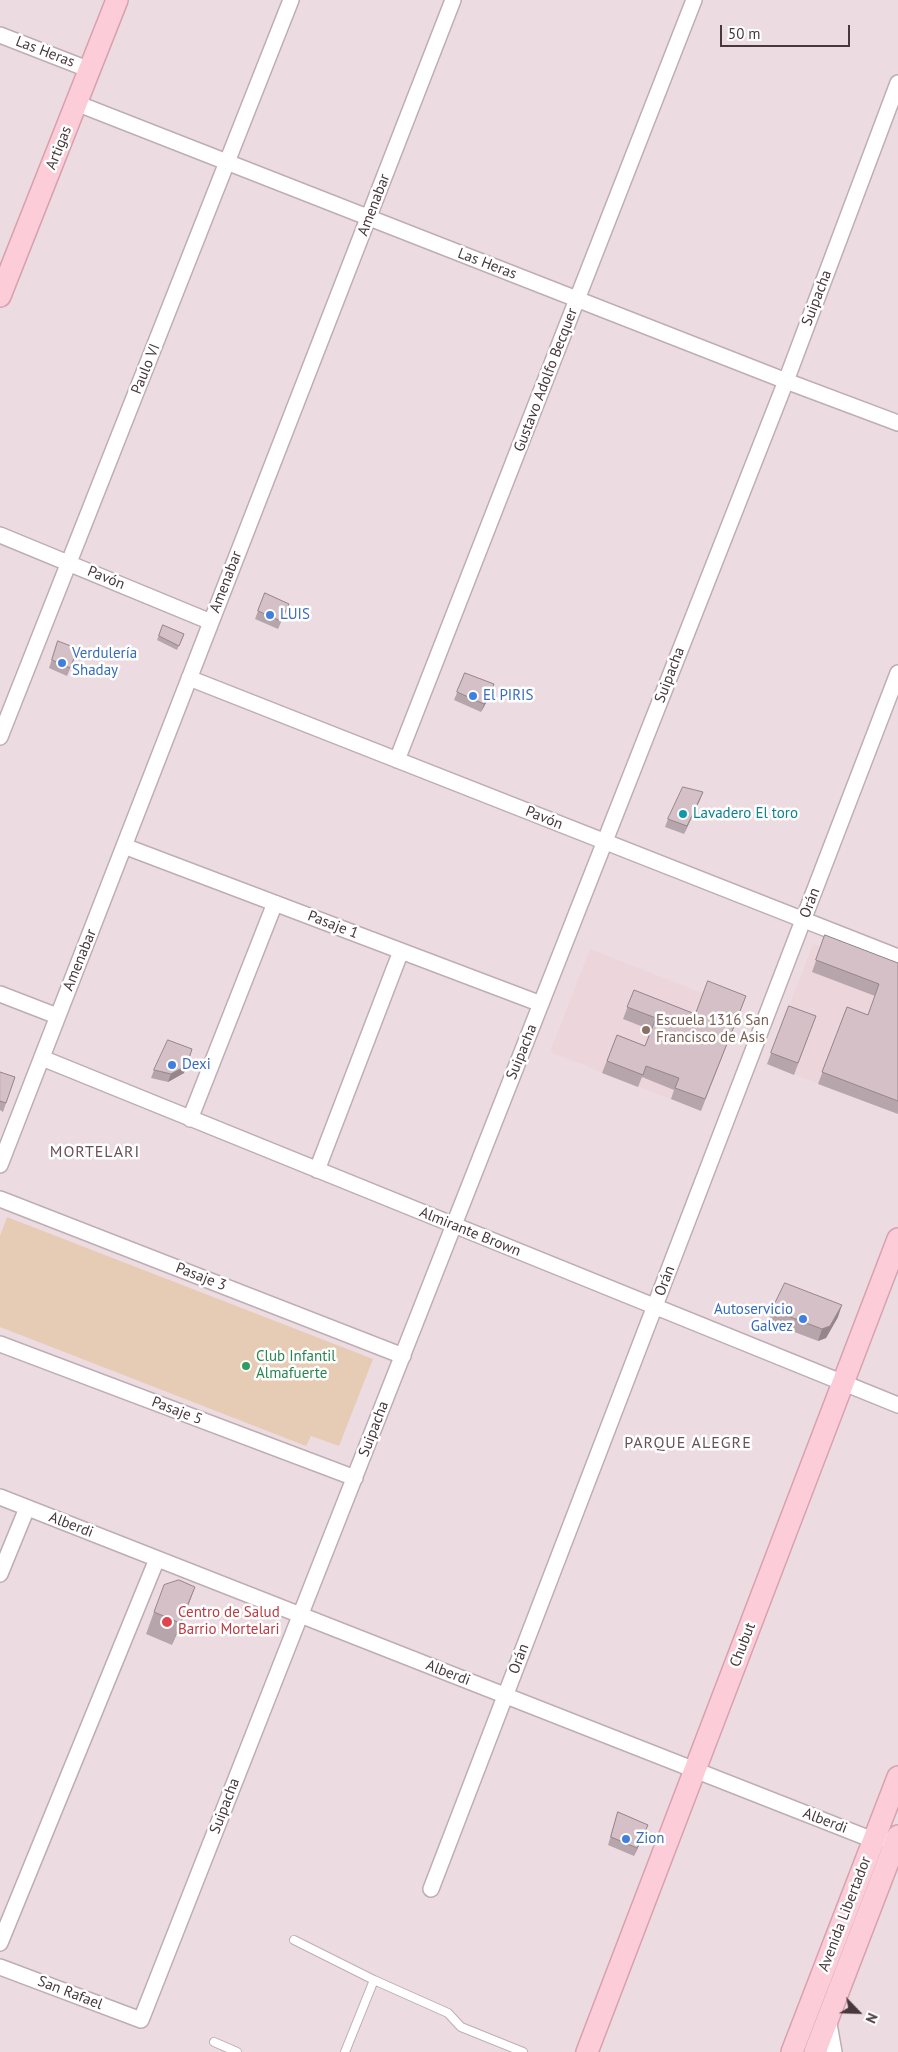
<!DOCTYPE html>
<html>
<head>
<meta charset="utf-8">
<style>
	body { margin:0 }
	#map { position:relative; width:898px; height:2052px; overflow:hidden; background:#f4eaed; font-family:"PT Sans",sans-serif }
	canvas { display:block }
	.north { position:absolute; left:833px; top:1987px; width:50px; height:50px; -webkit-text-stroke:4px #fff; paint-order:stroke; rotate:114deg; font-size:14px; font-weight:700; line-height:20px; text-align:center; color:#48383e }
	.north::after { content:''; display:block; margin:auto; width:18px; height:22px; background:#48383e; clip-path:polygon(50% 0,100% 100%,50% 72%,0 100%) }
	.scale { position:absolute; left:720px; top:25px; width:130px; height:22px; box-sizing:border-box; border:2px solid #48383e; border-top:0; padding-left:6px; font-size:15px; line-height:18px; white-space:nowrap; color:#48383e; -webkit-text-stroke:4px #fff; paint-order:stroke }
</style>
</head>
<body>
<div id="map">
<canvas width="898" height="2052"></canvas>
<div class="north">N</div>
<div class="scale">50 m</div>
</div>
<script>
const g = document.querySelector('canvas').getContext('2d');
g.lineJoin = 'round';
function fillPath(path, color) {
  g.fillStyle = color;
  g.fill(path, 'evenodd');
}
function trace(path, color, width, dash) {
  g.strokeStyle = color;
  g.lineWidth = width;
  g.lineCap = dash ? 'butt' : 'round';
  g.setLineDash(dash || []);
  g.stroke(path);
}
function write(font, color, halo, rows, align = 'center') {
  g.font = font + ' "PT Sans",sans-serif';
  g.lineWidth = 5;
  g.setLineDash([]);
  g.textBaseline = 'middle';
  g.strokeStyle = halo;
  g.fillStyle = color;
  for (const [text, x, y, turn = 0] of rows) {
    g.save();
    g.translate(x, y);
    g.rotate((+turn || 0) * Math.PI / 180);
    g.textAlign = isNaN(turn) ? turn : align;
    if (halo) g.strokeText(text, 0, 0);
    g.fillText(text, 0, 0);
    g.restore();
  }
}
const residential = new Path2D(`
	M0,0H898V2052H0Z`);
const education = new Path2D(`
	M813,944L898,976V1114L767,1064Z
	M590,949L741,1008L701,1111L550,1052Z`);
const green = new Path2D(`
	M7,1217L373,1359L339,1446L311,1436L306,1446L0,1327V1236Z`);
const lane = new Path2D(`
	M294,1940L374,1980
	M214,2042L237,2052
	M345,2052L374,1980L448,2013L461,2027L523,2052`);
const street = new Path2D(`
	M0,35L90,70
	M76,103L786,381L898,423
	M0,535L211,622
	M189,678L898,957
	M0,737L291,0
	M397,760L694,0
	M124,846L541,1004
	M0,994L57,1016
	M42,1058L898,1405
	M190,1119L275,903
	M0,1165L453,0
	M317,1170L401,951
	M0,1199L403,1356
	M0,1344L355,1478
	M0,1497L873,1840L883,1839
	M0,1574L27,1508
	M431,1889L898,673
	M0,1943L157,1559
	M0,1967L141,2020L786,381L898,83
	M828,2018L834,2052`);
const secondary = new Path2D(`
	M0,296L117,0
	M587,2052L898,1239
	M792,2052L898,1777
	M815,2052L898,1836`);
const wall = new Path2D(`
	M265,593L289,604L278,629L255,619Z
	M163,625L184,634L177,650L157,640Z
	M58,641L75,657L67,676L49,668Z
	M465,673L492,692L481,712L454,700Z
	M703,792L684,834L665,827L668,819Z
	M825,935L898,963V1114L818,1084L847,1007L868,1015L875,996L812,972Z
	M634,990L695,1014L746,996L701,1111L671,1099L674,1090L642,1077L638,1087L602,1073L617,1035L645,1046L651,1030L623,1019Z
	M789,1006L816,1016L794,1075L767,1064Z
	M154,1070L184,1073L168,1082L151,1078Z
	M0,1072L15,1077L3,1112L0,1110Z
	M772,1310L838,1317L826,1338L818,1341L768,1322Z
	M187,1609L172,1645L146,1634L154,1612Z
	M618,1812L648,1825L634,1856L608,1845Z`);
const shadedWall = new Path2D(`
	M494,684L492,692L481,712L484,704Z
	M703,792L700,800L684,834L687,826Z
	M187,1065L184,1073L168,1082L171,1074Z
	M842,1305L838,1317L826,1338L818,1341L822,1329Z
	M195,1587L187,1609L172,1645L180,1623Z
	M648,1825L645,1833L634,1856L637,1848Z`);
const building = new Path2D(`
	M265,593L289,604L281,621L258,611Z
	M163,625L184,634L179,646L159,636Z
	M58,641L78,649L70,668L52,660Z
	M465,673L494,684L484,704L457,692Z
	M683,787L703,792L687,826L668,819Z
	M825,935L898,963V1101L822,1072L847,1007L868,1015L879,984L816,960Z
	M708,981L746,996L705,1099L675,1088L679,1078L646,1066L643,1075L607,1061L617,1035L645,1046L656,1018L627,1007L634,990L695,1014Z
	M789,1006L816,1016L798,1063L771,1053Z
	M168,1040L192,1049L187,1065L171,1074L154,1070Z
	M0,1072L15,1077L6,1103L0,1101Z
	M785,1283L842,1305L830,1326L822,1329L772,1310Z
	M179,1580L195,1587L180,1623L154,1612L164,1585Z
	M618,1812L648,1825L637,1848L611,1837Z`);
const markers = [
	[270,615,5,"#3f7fe0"],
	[62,663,5,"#3f7fe0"],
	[473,696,5,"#3f7fe0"],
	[683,814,5,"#0f9aa8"],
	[646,1030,5,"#8d6e63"],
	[172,1065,5,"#3f7fe0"],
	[803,1319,5,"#3f7fe0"],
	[246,1366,5,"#2e9e5b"],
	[167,1622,6,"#e0444e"],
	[626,1839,5,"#3f7fe0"]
];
const streetNames = [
	["Las Heras",45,52,21],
	["Artigas",59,148,-68],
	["Amenabar",374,205,-69],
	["Las Heras",487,264,21],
	["Suipacha",817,298,-69],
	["Paulo VI",146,369,-68],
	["Gustavo Adolfo Becquer",546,380,-69],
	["Pavón",106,578,22],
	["Amenabar",226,582,-69],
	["Suipacha",670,675,-69],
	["Pavón",544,818,22],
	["Orán",810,903,-69],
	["Pasaje 1",333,925,21],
	["Amenabar",80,960,-68],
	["Suipacha",522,1052,-68],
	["Almirante Brown",470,1232,22],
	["Pasaje 3",201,1277,21],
	["Orán",665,1281,-69],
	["Pasaje 5",177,1411,21],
	["Suipacha",374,1429,-69],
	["Alberdi",71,1525,21],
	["Chubut",743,1645,-69],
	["Orán",519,1659,-69],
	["Alberdi",448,1673,21],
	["Suipacha",225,1806,-69],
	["Alberdi",825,1821,21],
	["Avenida Libertador",845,1914,-69],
	["San Rafael",70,1993,21]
];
const shopNames = [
	["LUIS",280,615],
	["Verdulería",72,654],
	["Shaday",72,671],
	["El PIRIS",483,696],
	["Dexi",182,1065],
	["Autoservicio",793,1310,"right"],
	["Galvez",793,1327,"right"],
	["Zion",636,1839]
];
const cultureNames = [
	["Lavadero El toro",693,814]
];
const educationNames = [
	["Escuela 1316 San",656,1021],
	["Francisco de Asis",656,1038]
];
const leisureNames = [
	["Club Infantil",256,1357],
	["Almafuerte",256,1374]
];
const healthNames = [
	["Centro de Salud",178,1613],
	["Barrio Mortelari",178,1630]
];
const neighbourhoodNames = [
	["MORTELARI",95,1152],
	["PARQUE ALEGRE",688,1443]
];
fillPath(residential, '#ecdce1');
fillPath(education, '#ecd5db');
fillPath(green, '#e6ccb5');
trace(lane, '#bfadb3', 10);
trace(street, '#bfadb3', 18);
trace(secondary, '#d7a1ae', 24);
trace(lane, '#fff', 8);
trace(street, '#fff', 15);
trace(secondary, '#fcccd8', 21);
fillPath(wall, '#b7a5ac');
fillPath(shadedWall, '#95868c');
fillPath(building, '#d5c0c8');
trace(building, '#95868c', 1);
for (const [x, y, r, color] of markers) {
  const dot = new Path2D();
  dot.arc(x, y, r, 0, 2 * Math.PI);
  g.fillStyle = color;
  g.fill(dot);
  trace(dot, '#fff', 2);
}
write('15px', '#48383e', '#fff', streetNames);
write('15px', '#366cbe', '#fff', shopNames, 'left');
write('15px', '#0d838f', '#fff', cultureNames, 'left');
write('15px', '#785e54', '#fff', educationNames, 'left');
write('15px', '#27864d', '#fff', leisureNames, 'left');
write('15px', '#be3a42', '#fff', healthNames, 'left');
g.letterSpacing = '1px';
write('16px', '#6a505a', '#fff', neighbourhoodNames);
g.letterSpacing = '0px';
</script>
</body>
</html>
